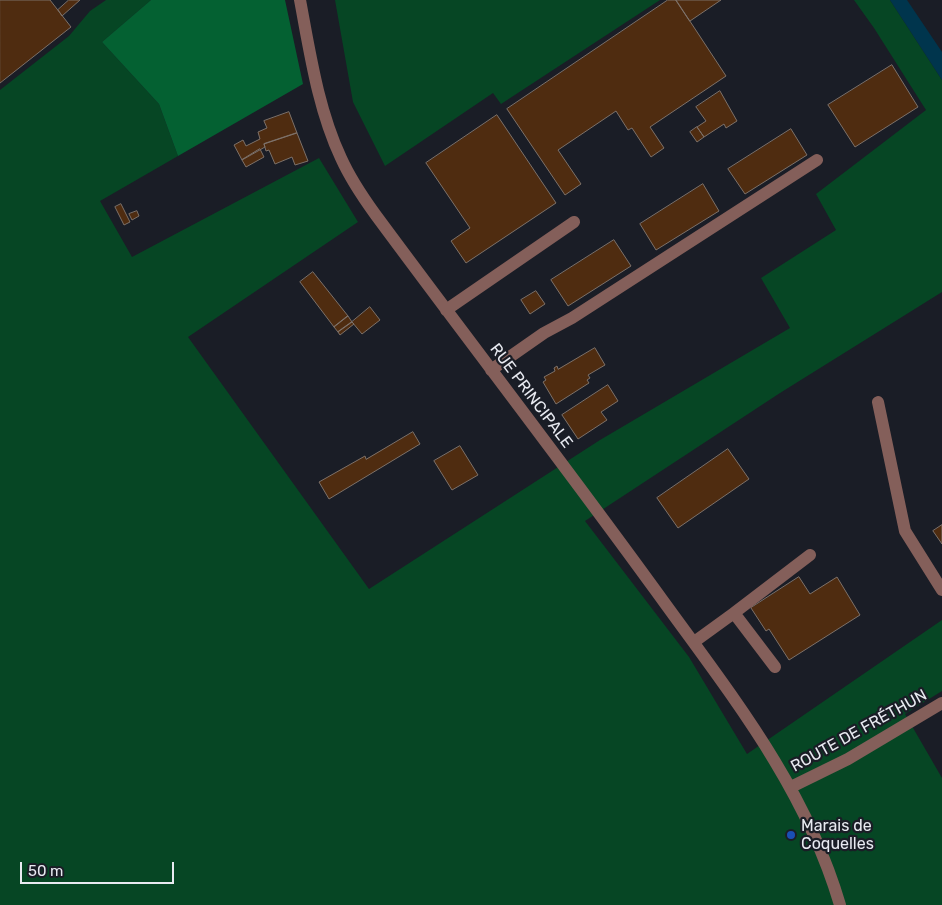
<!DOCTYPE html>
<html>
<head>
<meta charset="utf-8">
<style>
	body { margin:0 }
	#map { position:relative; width:942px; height:905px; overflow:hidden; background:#1a1d26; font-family:Rubik,sans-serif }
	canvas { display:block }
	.scale { position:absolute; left:20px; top:862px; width:154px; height:22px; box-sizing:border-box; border:2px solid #e8eaf1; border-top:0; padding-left:6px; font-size:15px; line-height:18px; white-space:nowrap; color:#e8eaf1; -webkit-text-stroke:4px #1a1d26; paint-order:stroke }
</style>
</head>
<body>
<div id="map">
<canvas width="942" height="905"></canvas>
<div class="scale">50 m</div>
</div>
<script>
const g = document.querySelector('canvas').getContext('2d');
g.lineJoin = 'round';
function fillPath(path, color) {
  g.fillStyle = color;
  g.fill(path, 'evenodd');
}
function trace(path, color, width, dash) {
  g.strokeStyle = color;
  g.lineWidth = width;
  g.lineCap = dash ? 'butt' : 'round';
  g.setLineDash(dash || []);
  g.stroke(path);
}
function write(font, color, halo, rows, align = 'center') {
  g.font = font + ' Rubik,sans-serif';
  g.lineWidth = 4.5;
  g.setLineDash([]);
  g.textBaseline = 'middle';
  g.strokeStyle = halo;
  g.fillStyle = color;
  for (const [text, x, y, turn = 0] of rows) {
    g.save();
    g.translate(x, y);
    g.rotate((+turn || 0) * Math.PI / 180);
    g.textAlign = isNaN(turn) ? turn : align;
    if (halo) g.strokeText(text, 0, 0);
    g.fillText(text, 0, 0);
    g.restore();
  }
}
const green = new Path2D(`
	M106,0H151L102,42L159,104L178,156L100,201L132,257L319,158L358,222L188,337L369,589L600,440L790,328L761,278L836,230L816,194L926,110L874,28L854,0H890L942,80V292L780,393L585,521L689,657L747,754L942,620V691L905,714L942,778V905H0V90L69,36L90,11Z
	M335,0H660L501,104L493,93L385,166L353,102Z`);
const forest = new Path2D(`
	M151,0H285L303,84L178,156L159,104L102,42Z`);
const water = new Path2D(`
	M890,0H907L942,52V80Z`);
const building = new Path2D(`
	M0,0H50L71,27L0,83Z
	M69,0H80L62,16L58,10Z
	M668,0H676L726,76L650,127L664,148L651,157L632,128L628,130L616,111L558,150L581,184L565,195L507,109Z
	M676,0H721L690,21Z
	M892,65L918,107L855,147L828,105Z
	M720,91L737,121L726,128L724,124L704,137L697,127L706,121L696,107Z
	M289,112L297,133L264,144L265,147L242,160L234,145L243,140L246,146L260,139L258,132L267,128L264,121Z
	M497,115L556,203L466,263L451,241L470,228L426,163Z
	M697,127L704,137L697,142L690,132Z
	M791,129L807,155L745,194L728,169Z
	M297,133L308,161L295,165L292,157L275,164L269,150L266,151L264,144Z
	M260,149L264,157L246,167L242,160Z
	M703,184L719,211L656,250L640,224Z
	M121,204L130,222L124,225L115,207Z
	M137,211L139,216L132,220L129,214Z
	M614,240L631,266L568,306L551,280Z
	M313,272L348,316L334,327L300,282Z
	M536,291L545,304L530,314L521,300Z
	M370,307L380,320L362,334L352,322Z
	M348,316L352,322L338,332L334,327Z
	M352,322L354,324L340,335L338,332Z
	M595,348L605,365L588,375L590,378L587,380L589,383L556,404L543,382L546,380L544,377L555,371L554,368L557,366L558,369Z
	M608,385L618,401L601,412L607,420L578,439L562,415Z
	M413,432L420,444L329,499L319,482L365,456L366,459Z
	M460,446L478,475L452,490L434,461Z
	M728,449L749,479L678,528L657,498Z
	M942,525V544L933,531Z
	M799,577L810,594L837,577L860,615L789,660L769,629L766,631L751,608Z`);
const minor = new Path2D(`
	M300,0C310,53 318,109 341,158C350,178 362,196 375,214C468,340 564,464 656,591C728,691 805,785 840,905
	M446,310L574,222
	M491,370L544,333L572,318L817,160
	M878,402L905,531L942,590
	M694,642L734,613
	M775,667L734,613L810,555
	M791,787L848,759L942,703`);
const markers = [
	[791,835,5,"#1a4fb4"]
];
const streetNames = [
	["RUE PRINCIPALE",531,396,53],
	["ROUTE DE FRÉTHUN",859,731,-29]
];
const poiNames = [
	["Marais de",801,826],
	["Coquelles",801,844]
];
fillPath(green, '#064624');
fillPath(forest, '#046132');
fillPath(water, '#00354d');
fillPath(building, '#4f2c10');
trace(building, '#7d7169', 1);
trace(minor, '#845f5a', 12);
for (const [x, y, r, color] of markers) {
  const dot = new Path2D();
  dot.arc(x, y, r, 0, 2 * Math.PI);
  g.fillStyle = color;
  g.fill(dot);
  trace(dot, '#1a1d26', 2);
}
write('16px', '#e8eaf1', '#1a1d26', streetNames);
write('16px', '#e8eaf1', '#1a1d26', poiNames, 'left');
</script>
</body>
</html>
